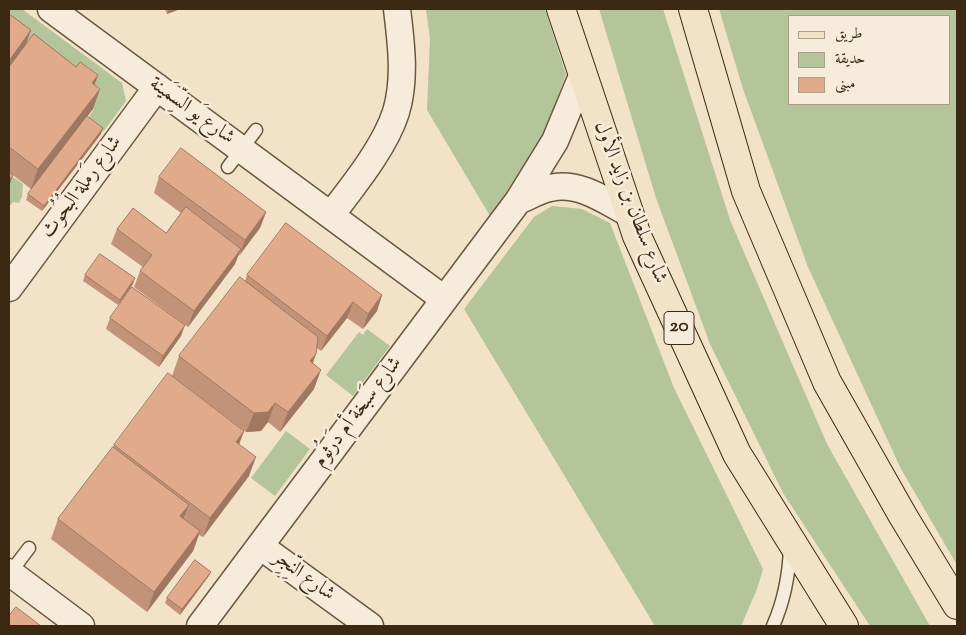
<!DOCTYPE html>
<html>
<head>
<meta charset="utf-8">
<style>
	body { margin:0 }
	#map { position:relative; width:966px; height:635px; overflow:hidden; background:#f2e2c8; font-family:"Sorts Mill Goudy",Amiri,serif }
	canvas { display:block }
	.frame { position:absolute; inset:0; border:10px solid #3c2913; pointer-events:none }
	.legend { position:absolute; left:788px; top:15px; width:162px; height:90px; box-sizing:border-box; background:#f7ecdb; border:1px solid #ac9e8b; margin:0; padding:6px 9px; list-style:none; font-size:15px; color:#3c2913 }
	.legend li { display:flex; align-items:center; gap:10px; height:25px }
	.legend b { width:25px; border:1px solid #ac9e8b }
</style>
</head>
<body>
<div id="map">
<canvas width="966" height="635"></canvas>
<div class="frame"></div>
<ul class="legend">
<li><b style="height:6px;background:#f2e2c8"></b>طريق</li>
<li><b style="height:14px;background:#b4c49b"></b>حديقة</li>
<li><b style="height:14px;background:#e1ab8b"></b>مبنى</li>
</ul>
</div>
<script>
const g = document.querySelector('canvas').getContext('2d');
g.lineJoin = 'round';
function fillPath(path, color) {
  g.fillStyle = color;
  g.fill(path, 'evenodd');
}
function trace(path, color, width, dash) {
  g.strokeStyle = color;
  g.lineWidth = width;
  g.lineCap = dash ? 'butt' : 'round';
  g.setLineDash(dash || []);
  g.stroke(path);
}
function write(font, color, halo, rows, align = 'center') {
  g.font = font + ' "Sorts Mill Goudy",Amiri,serif';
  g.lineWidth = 5;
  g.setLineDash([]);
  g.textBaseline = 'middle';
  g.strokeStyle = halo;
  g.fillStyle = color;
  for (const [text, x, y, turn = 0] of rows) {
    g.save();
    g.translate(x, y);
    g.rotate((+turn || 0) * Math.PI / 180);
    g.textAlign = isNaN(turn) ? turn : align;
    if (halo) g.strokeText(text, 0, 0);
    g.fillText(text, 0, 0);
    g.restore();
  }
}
const green = new Path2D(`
	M9,9H22L122,83L126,101L103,132L87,120L94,109L9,33Z
	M426,9H545L566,74L543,138L490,216L427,110L430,39Z
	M599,9H663L730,220L827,444L930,626H870L783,493L710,344L656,198Z
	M719,9H957V565L901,469L808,267L743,89ZM950,16V104H790V16Z
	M9,174L23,184L22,197L19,203L13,202L9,207Z
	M552,206L582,209L610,223L674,388L763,569L757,589L741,626H655L464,309L534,217Z
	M367,329L390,346L353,396L326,375L359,332L363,335Z
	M286,431L310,449L275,496L251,478Z`);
const lane = new Path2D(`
	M228,167L256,130
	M10,573L29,548
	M773,626C784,601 789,576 790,548`);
const street = new Path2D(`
	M51,9L444,299
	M518,201C528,197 539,190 550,188C579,181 606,201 630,214
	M331,215C353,186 385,147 396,112C406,79 401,42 397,9
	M9,288L157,87
	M260,546L370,626
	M9,572L81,626
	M200,626L518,201L555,141L582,76`);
const primary = new Path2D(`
	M561,9L637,236L737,454L844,626
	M693,9L746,191L827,382L903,516L957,605`);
const wall = new Path2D(`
	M165,9H180L167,14Z
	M9,14L31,30L26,45L94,85L93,109L31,189L9,172Z
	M101,134L42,211L26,200L28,194Z
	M159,177L266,212L260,228L238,256L235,264L188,327L134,287L140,271L143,267L111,244L117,229L166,233L181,213L154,193Z
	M85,275L133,284L118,305L83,281Z
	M247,275L382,295L377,311L363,329L347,318L321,351L317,348L313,363L314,389L280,432L268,422L261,431L246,432L172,376L179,356L245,281Z
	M110,318L181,336L159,367L106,329Z
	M244,431L239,444L249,476L203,537L199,535L193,551L147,612L51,539L58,519L113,447L114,445Z
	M211,572L208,577L180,615L165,603L167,598Z`);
const shadedWall = new Path2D(`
	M169,9H180L167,14Z
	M31,30L25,46L9,69V61Z
	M98,75L91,95L92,83Z
	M100,89L93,109L31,189L38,169Z
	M103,128L101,134L42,211L44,206Z
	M13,175L9,187V181Z
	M266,212L260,228L239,256L245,240Z
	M241,249L235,264L188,327L194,311Z
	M135,278L133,284L118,305L120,300Z
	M382,295L377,311L363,329L368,314Z
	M353,302L347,318L321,351L327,336Z
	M185,325L181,336L159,367L163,356Z
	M316,354L309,374L310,361Z
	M321,370L314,389L280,432L288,412Z
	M275,403L268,422L261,431L246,432L254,413Z
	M244,431L237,450L236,442Z
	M256,457L249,476L203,537L210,518Z
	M189,505L181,524L180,516Z
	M200,531L193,551L147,612L154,592Z
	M211,572L208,577L180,615L182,609Z`);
const building = new Path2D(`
	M9,14L31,30L9,61Z
	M34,34L76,67L80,62L98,75L92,83L100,89L38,169L9,147V67Z
	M87,116L103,128L44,206L28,194Z
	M181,148L266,212L245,240L159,177Z
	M9,172L13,175L9,181Z
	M186,207L241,249L194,311L140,271L152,255L117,229L133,208L166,233Z
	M286,223L382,295L368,314L353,302L327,336L247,275Z
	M100,254L135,278L120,300L85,275Z
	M240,277L318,337L316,354L310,361L321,370L288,412L275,403L268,412L254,413L179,356Z
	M132,287L185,325L163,356L110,318Z
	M168,373L244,431L236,442L256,457L210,518L114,445Z
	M113,447L189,505L180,516L200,531L154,592L58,519Z
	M195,560L211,572L182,609L167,598Z
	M16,607L41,626H9V616Z`);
const shields = [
	[679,328,30]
];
const shieldNames = [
	["20",679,328]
];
const streetNames = [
	["شارع يَو السِّمَينة",191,112,36],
	["شارع رَملة البُحُوث",83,188,-54],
	["شارع سلطان بن زايد الأول",629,203,69],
	["شارع سَبخة أم دَرثُوم",359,413,-53],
	["شارع النِّجِر",303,577,36]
];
fillPath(green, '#b4c49b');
trace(lane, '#6a5740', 15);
trace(street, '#6a5740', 29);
trace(primary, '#3c2913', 30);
trace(lane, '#f7ecdb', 12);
trace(street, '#f7ecdb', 26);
trace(primary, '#f2e2c8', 28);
fillPath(wall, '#c29378');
fillPath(shadedWall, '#9e7861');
fillPath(building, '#e1ab8b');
trace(building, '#9e7861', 1);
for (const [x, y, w] of shields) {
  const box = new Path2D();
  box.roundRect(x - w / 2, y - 16.5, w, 33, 4);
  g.fillStyle = '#f7ecdb';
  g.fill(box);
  trace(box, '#3c2913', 1);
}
write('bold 19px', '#3c2913', null, shieldNames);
write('20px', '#3c2913', '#f7ecdb', streetNames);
</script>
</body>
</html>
